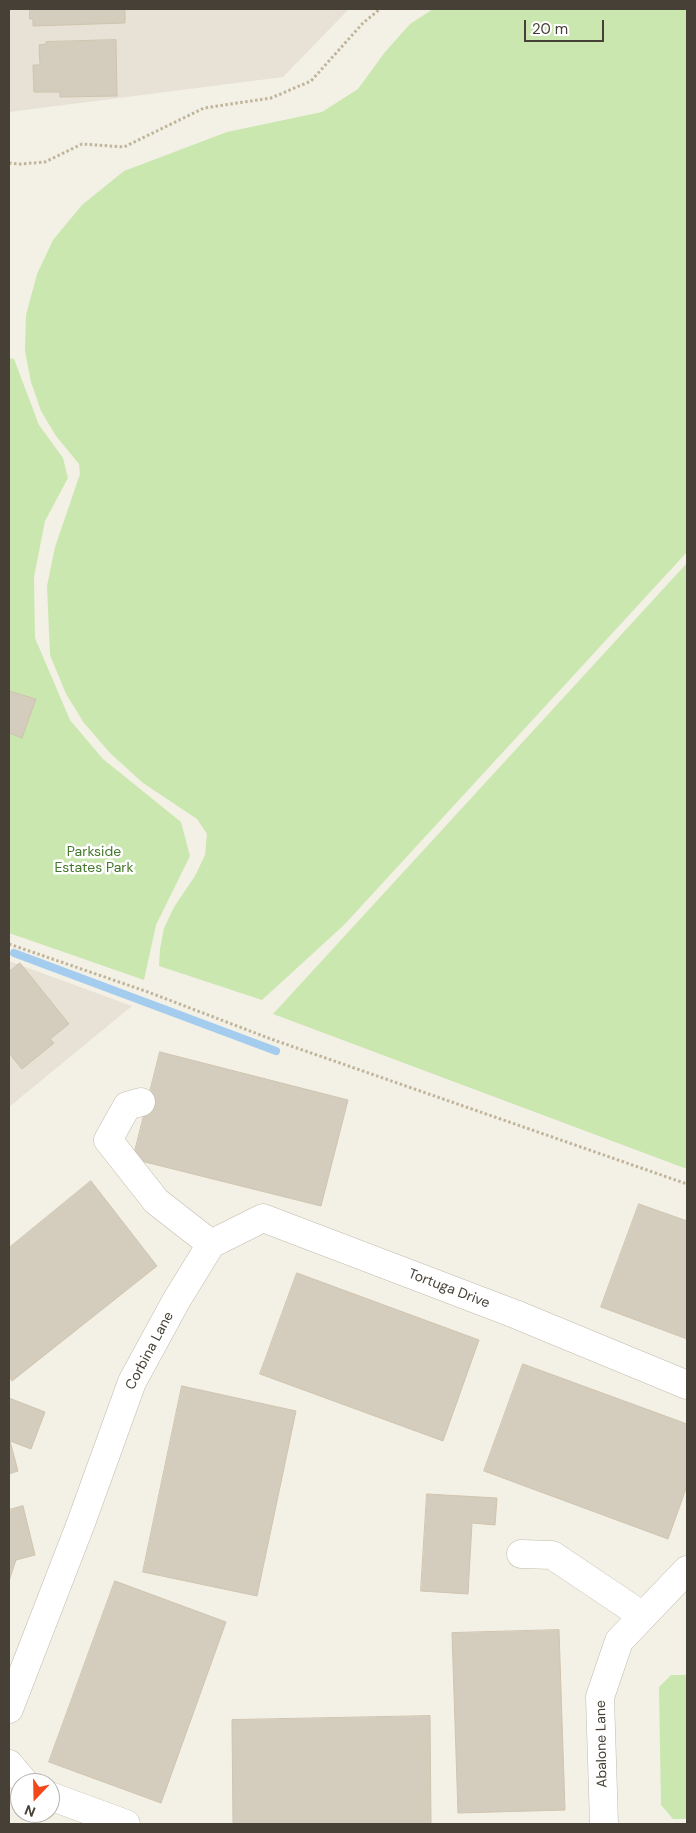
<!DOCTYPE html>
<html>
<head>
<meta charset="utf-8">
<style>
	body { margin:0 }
	#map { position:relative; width:696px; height:1833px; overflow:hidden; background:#f3f0e6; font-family:"DM Sans",sans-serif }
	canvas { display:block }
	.frame { position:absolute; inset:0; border:10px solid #464036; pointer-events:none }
	.north { position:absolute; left:10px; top:1773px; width:50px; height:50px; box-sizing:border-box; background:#fff; border:1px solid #b5b3af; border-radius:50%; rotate:201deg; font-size:14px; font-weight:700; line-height:20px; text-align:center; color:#464036 }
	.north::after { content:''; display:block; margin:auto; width:18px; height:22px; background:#f6471a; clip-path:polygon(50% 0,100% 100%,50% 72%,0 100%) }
	.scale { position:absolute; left:524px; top:20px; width:80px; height:22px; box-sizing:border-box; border:2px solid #464036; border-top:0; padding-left:6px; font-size:15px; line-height:18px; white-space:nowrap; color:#464036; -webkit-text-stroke:4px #fff; paint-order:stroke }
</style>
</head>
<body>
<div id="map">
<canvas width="696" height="1833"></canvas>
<div class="frame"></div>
<div class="north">N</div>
<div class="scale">20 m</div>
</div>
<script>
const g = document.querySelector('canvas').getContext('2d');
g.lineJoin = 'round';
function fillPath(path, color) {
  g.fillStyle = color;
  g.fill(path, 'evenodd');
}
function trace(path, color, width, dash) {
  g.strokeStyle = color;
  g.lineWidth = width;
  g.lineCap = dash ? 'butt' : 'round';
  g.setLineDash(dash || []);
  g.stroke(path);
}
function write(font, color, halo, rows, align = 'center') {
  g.font = font + ' "DM Sans",sans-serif';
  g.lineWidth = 5;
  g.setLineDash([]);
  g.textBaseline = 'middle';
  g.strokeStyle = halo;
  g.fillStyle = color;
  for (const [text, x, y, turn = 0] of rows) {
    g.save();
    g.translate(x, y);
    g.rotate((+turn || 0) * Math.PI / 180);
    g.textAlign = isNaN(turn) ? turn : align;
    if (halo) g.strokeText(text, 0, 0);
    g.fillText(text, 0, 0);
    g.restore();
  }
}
const residential = new Path2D(`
	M9,9H349L283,77L9,112Z
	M9,961L132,1006L9,1107Z`);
const green = new Path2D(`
	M433,9H687V552L344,925L262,1000L159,966L160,949L164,928L174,907L195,876L205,855L207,834L197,819L143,783L111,754L84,723L66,694L50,655L47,586L55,547L80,474L79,464L56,436L41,411L31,382L25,351L26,315L37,274L53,240L82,205L124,171L227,132L322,112L358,89L385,52L410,24Z
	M9,358L14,359L39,425L63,458L68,478L45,521L34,577L35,638L70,720L103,759L181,822L190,856L156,925L144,980L9,933Z
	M687,563V1169L273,1014Z
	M671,1675H687V1819H673L661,1805L659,1687Z`);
const stream = new Path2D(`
	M14,953L276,1051`);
const building = new Path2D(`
	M30,9H125V23L33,26V19H30Z
	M116,40L117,96L60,97V92H34L33,65H40L39,45L46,44V42Z
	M9,691L36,699L22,738L9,733Z
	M20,963L69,1024L50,1039L54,1043L22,1069L9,1053V972Z
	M160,1052L348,1100L321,1206L133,1159Z
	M91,1181L157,1266L12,1381L9,1376V1248Z
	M639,1204L687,1221V1339L601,1307Z
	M297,1273L479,1340L443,1441L260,1374Z
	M523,1364L687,1424V1486L668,1539L484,1471Z
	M182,1386L296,1411L257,1596L143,1572Z
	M9,1398L45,1412L31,1449L10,1441L18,1471L9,1474Z
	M427,1494L497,1498L495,1525L472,1523L468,1594L421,1591Z
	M23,1506L35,1555L16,1560L9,1581V1510Z
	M115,1581L226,1622L161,1803L49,1762Z
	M559,1630L565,1810L458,1813L452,1633Z
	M430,1716L431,1824H233L232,1720Z`);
const path = new Path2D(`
	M9,163L20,164L45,162L82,144L124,147L204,108L271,98L311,81L363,23L380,9
	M9,944L148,992L271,1039L687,1184`);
const minor = new Path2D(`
	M141,1102L127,1106L108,1140L156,1201L211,1244
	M211,1244L263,1218L515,1314L687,1385
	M521,1554L552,1555L643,1616
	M9,1709L81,1523L132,1382L176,1301L211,1244
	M9,1764L25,1783
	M50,1796L126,1824
	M604,1824L600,1697L619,1641L687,1570`);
const parkNames = [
	["Parkside",94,852],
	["Estates Park",94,868]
];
const streetNames = [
	["Tortuga Drive",449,1289,21],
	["Corbina Lane",150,1351,-62],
	["Abalone Lane",602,1744,-91]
];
fillPath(residential, '#e7e2d5');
fillPath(green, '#cbe7b0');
trace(stream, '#a3ccef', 8);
fillPath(building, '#d4ccbc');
trace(building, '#cfc4af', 1);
trace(minor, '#c1bbac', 29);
trace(path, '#c0b59b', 3, [2.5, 2.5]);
trace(minor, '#fff', 28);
write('14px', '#43772a', '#fff', parkNames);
write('14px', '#464036', '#fff', streetNames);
</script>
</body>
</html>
